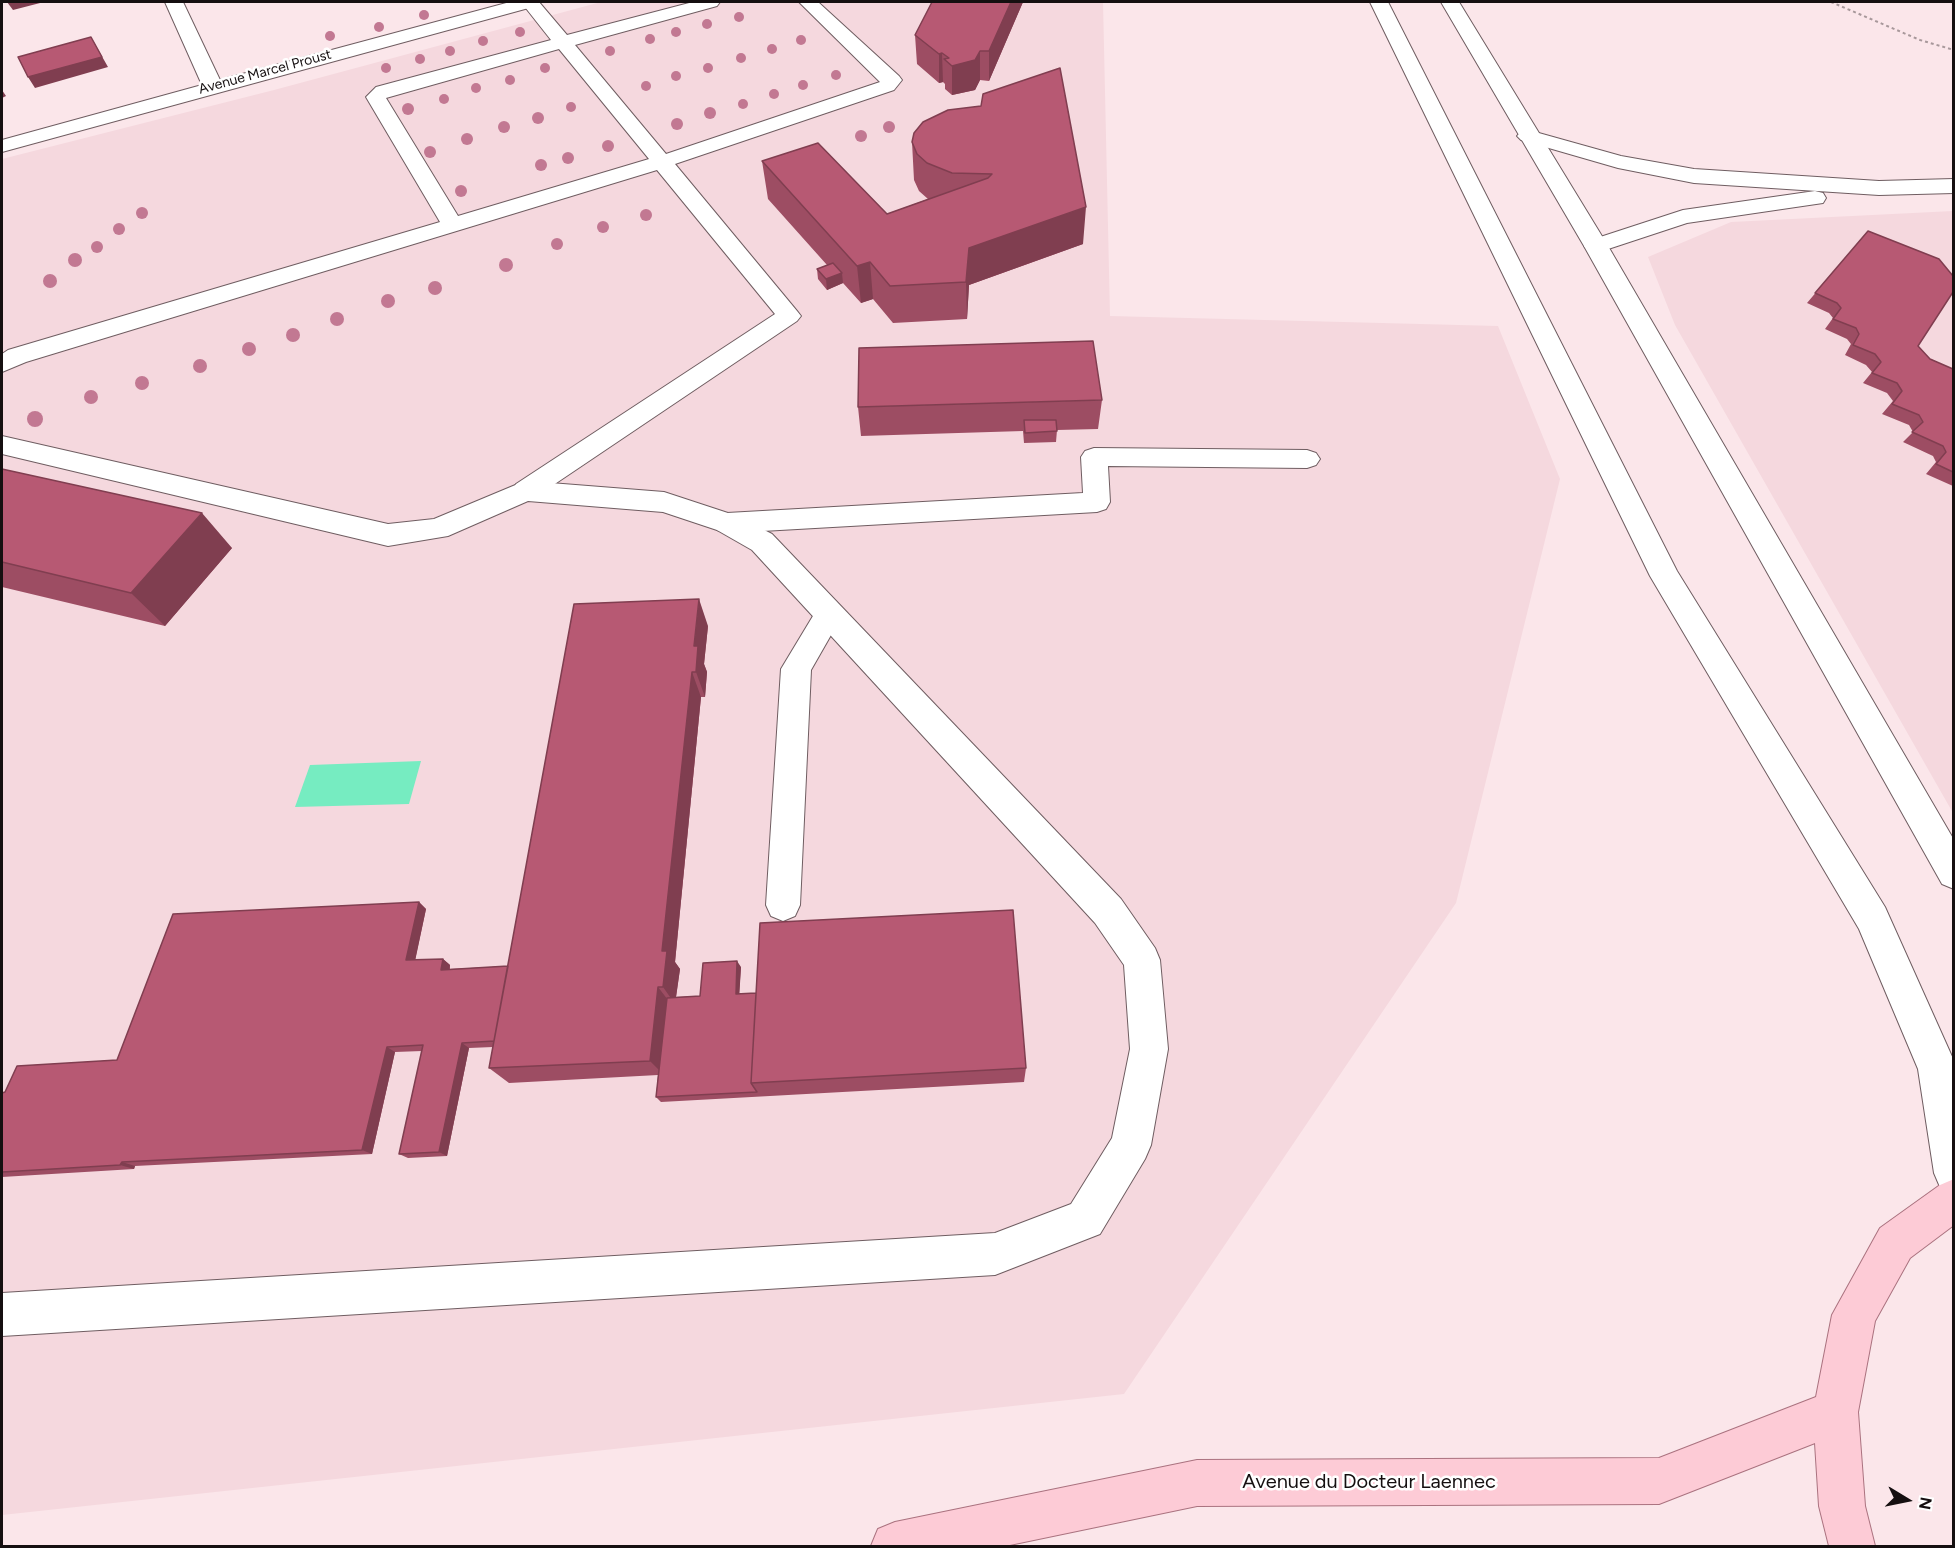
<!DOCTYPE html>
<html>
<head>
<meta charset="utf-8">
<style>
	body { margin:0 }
	#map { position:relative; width:1955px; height:1548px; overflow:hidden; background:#fbe6ea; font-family:Figtree,sans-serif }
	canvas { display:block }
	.frame { position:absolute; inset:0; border:3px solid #150f10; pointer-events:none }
	.north { position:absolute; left:1877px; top:1470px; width:60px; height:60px; -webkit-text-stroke:4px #fff; paint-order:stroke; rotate:100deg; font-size:16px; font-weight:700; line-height:24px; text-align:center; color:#150f10 }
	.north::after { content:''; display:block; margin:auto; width:21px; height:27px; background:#150f10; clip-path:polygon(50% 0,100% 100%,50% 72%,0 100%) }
</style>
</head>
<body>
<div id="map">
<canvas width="1955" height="1548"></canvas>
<div class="frame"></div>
<div class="north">N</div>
</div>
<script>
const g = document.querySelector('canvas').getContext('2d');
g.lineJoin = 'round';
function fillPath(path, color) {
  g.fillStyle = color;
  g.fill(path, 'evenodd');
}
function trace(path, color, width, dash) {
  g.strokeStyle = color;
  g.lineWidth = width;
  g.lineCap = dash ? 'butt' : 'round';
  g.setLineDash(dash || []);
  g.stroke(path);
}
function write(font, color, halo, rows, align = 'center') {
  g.font = font + ' Figtree,sans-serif';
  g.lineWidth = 5;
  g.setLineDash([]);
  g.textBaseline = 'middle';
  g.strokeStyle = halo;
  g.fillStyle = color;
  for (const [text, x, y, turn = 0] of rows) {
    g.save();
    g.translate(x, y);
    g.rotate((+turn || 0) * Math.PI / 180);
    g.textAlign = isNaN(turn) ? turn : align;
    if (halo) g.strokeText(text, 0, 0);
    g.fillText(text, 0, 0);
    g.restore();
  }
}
const built = new Path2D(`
	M601,2H1103L1110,316L1498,326L1560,479L1456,903L1124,1394L2,1515V159L274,90Z
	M1953,211V813L1675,325L1648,257L1731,222Z`);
const water = new Path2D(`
	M421,761L409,804L295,807L310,765Z`);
const path = new Path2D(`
	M1831,2L1920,40L1954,50`);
const service = new Path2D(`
	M521,2H539L567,35L693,2H720L717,6L575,45L666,154L880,82L799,2H818L899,76L902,80L894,90L675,164L797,311L801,316L797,321L534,498L525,501L516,498L512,491L516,484L775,314L657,170L26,362L2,372V354L8,350L440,222L366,97L376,87L551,40ZM559,49L649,159L458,216L386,98Z
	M1094,448L1307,450L1316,453L1320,459L1316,465L1307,468L1108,466L1110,502L1106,509L1097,512L727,533L717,530L713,523L717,516L727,513L1083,493L1081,457L1085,451Z
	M829,603L839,606L843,614L811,670L800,905L795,916L783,921L771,916L766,905L781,669L819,606Z`);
const minor = new Path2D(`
	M165,2H183L220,80L510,2H538L536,6L2,152V140L202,85Z
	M2,436L388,524L434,519L525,481L664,492L737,516L772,534L1121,899L1155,948L1160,960L1168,1049L1151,1145L1145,1159L1100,1234L995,1275L2,1336V1293L995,1233L1071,1204L1112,1138L1130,1049L1124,965L1095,923L752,550L717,530L663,512L528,501L448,536L388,546L2,454Z`);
const tertiary = new Path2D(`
	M1528,130L1621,156L1694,169L1879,181L1954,179V193L1879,195L1694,183L1618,168L1521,140L1517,136L1521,132Z
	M1815,191L1823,193L1826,198L1823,203L1687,223L1596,253L1588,251L1584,246L1588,241L1683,210Z`);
const secondary = new Path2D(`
	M1370,2H1388L1677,571L1885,907L1954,1061V1193L1940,1187L1934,1173L1918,1069L1859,929L1650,576Z
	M1441,2H1459L1608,246L1954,840V889L1942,884L1584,246Z`);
const primary = new Path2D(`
	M1954,1179V1225L1910,1258L1875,1321L1858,1412L1865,1506L1875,1546H1829L1819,1506L1815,1443L1659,1504L1197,1506L1005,1546H871L878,1529L895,1522L1197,1460L1659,1458L1816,1397L1832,1315L1880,1228L1940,1185Z`);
const trees = [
	[424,15,5],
	[739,17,5],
	[707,24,5],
	[379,27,5],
	[520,32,5],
	[676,32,5],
	[330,36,5],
	[650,39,5],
	[801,40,5],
	[483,41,5],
	[772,49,5],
	[450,51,5],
	[610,51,5],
	[741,58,5],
	[420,59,5],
	[386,68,5],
	[545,68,5],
	[708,68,5],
	[836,75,5],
	[676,76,5],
	[510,80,5],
	[803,85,5],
	[646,86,5],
	[476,88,5],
	[774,94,5],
	[444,99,5],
	[743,104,5],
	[571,107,5],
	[408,109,6],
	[710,113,6],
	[538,118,6],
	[677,124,6],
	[504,127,6],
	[889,127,6],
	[861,136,6],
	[467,139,6],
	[608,146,6],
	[430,152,6],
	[568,158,6],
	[541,165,6],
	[461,191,6],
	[142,213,6],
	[646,215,6],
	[603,227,6],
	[119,229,6],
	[557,244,6],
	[97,247,6],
	[75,260,7],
	[506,265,7],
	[50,281,7],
	[435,288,7],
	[388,301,7],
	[337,319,7],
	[293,335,7],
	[249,349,7],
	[200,366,7],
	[142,383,7],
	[91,397,7],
	[35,419,8]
];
const wall = new Path2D(`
	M1023,2L989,81L980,80L975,90L952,95L945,89V84L943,82L939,83L917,64L915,35Z
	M981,106L1083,244L969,285L967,319L893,323L873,299L861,303L843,283L827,290L818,279L817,269L827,265L768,199L762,161L887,214L928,199L919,191L914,180L912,142Z
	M1868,231L1918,346L1930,359L1953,369V486L1926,474L1936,462L1933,456L1903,442L1913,432L1909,425L1882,414L1893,401L1887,393L1863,383L1872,372L1866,365L1845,355L1851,344L1847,339L1825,329L1833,318L1829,313L1807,303Z
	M1102,400L1098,429L1057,430L1056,442L1024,443L1023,431L861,436L858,407Z
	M2,469L232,548L165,626L2,587Z
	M708,626L704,664L707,672L705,697H701L675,962L680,969L676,997L700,996L741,967L739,994L1026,1068L1024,1082L661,1102L656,1097L658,1075L509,1083L489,1068L493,1047L469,1048L447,1156L408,1158L399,1154L422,1051L395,1052L372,1154L135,1166L134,1169L2,1177V1093L5,1092L117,1060L419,902L426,909L415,960L443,959L450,965V969L508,966Z`);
const shadedWall = new Path2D(`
	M7,2H44L13,10Z
	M1011,2H1023L989,81V51Z
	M91,37L108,67L35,88L28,77Z
	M980,51V80L975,90L952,95V66Z
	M942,53L943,82L939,83V54Z
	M2,90L6,96L2,98Z
	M1086,207L1083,244L969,285L967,319L966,282L969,248Z
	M870,262L873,299L861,303L857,266Z
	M842,273L843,283L827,290L826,279Z
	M202,513L232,548L165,626L131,593Z
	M699,599L708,626L704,664L707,672L705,697L696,672L694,646Z
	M692,672L701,697L675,962L680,969L675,1004L663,987L662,951Z
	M419,902L426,909L414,966L406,960Z
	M443,959L450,965L448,976L441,970Z
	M737,961L741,967L739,1000L736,994Z
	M658,987L671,1004L664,1075L650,1061Z
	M462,1043L469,1048L447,1156L439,1152Z
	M387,1047L395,1052L372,1154L362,1150Z
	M122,1162L135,1166L134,1169L120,1165Z`);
const building = new Path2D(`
	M932,2H1011L989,51H980L975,60L952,66L944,59L949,58L942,53L939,54L915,35Z
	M91,37L102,57L28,77L18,57Z
	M1060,68L1086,207L969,248L966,282L890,286L870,262L857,266L762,161L818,143L887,214L988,178L992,174L952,173L927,163L917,154L912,142L914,133L923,122L948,110L981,106L983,94Z
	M1868,231L1939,259L1953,276V292L1918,346L1930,359L1953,369V472L1936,464L1946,452L1943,446L1912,432L1923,422L1919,415L1892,404L1902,391L1897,383L1872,373L1881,362L1875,354L1853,345L1859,334L1856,328L1833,319L1841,308L1837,303L1815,293Z
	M833,263L842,273L826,279L817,269Z
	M1093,341L1102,400L858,407L859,348Z
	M1024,420H1056L1057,431L1025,433Z
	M2,469L202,513L131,593L2,562Z
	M699,599L694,646H698L696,672H692L662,951H667L663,987H658L650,1061L489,1068L574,604Z
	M419,902L406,960L443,959L441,970L508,966L494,1041L462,1043L439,1152L399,1154L423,1045L387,1047L362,1150L122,1162L120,1165L2,1172V1093L5,1092L17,1066L117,1060L173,914Z
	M1013,910L1026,1068L751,1083L760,923Z
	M737,961L736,994L756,993L751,1083L757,1092L656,1097L667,998L700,996L703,963Z`);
const farStreetnames = [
	["Avenue Marcel Proust",265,72,-15]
];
const nearStreetnames = [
	["Avenue du Docteur Laennec",1369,1482]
];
fillPath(built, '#f5d8de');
fillPath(water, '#76ecc1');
trace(service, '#6f5d61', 2);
trace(minor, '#6f5d61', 2);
trace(tertiary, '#6f5d61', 2);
trace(secondary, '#6f5d61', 2);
trace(primary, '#aa727f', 2);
trace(path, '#a8989b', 2, [3, 3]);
fillPath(service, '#fff');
fillPath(minor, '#fff');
fillPath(tertiary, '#fff');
fillPath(secondary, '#fff');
fillPath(primary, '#fdcbd6');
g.fillStyle = '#c27892';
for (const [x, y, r] of trees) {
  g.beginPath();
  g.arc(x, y, r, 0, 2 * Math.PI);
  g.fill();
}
fillPath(wall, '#9d4d63');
fillPath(shadedWall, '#803e50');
fillPath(building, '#b75973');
trace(building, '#803e50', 1.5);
write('14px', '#150f10', '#fff', farStreetnames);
write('20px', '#150f10', '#fff', nearStreetnames);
</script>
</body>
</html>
